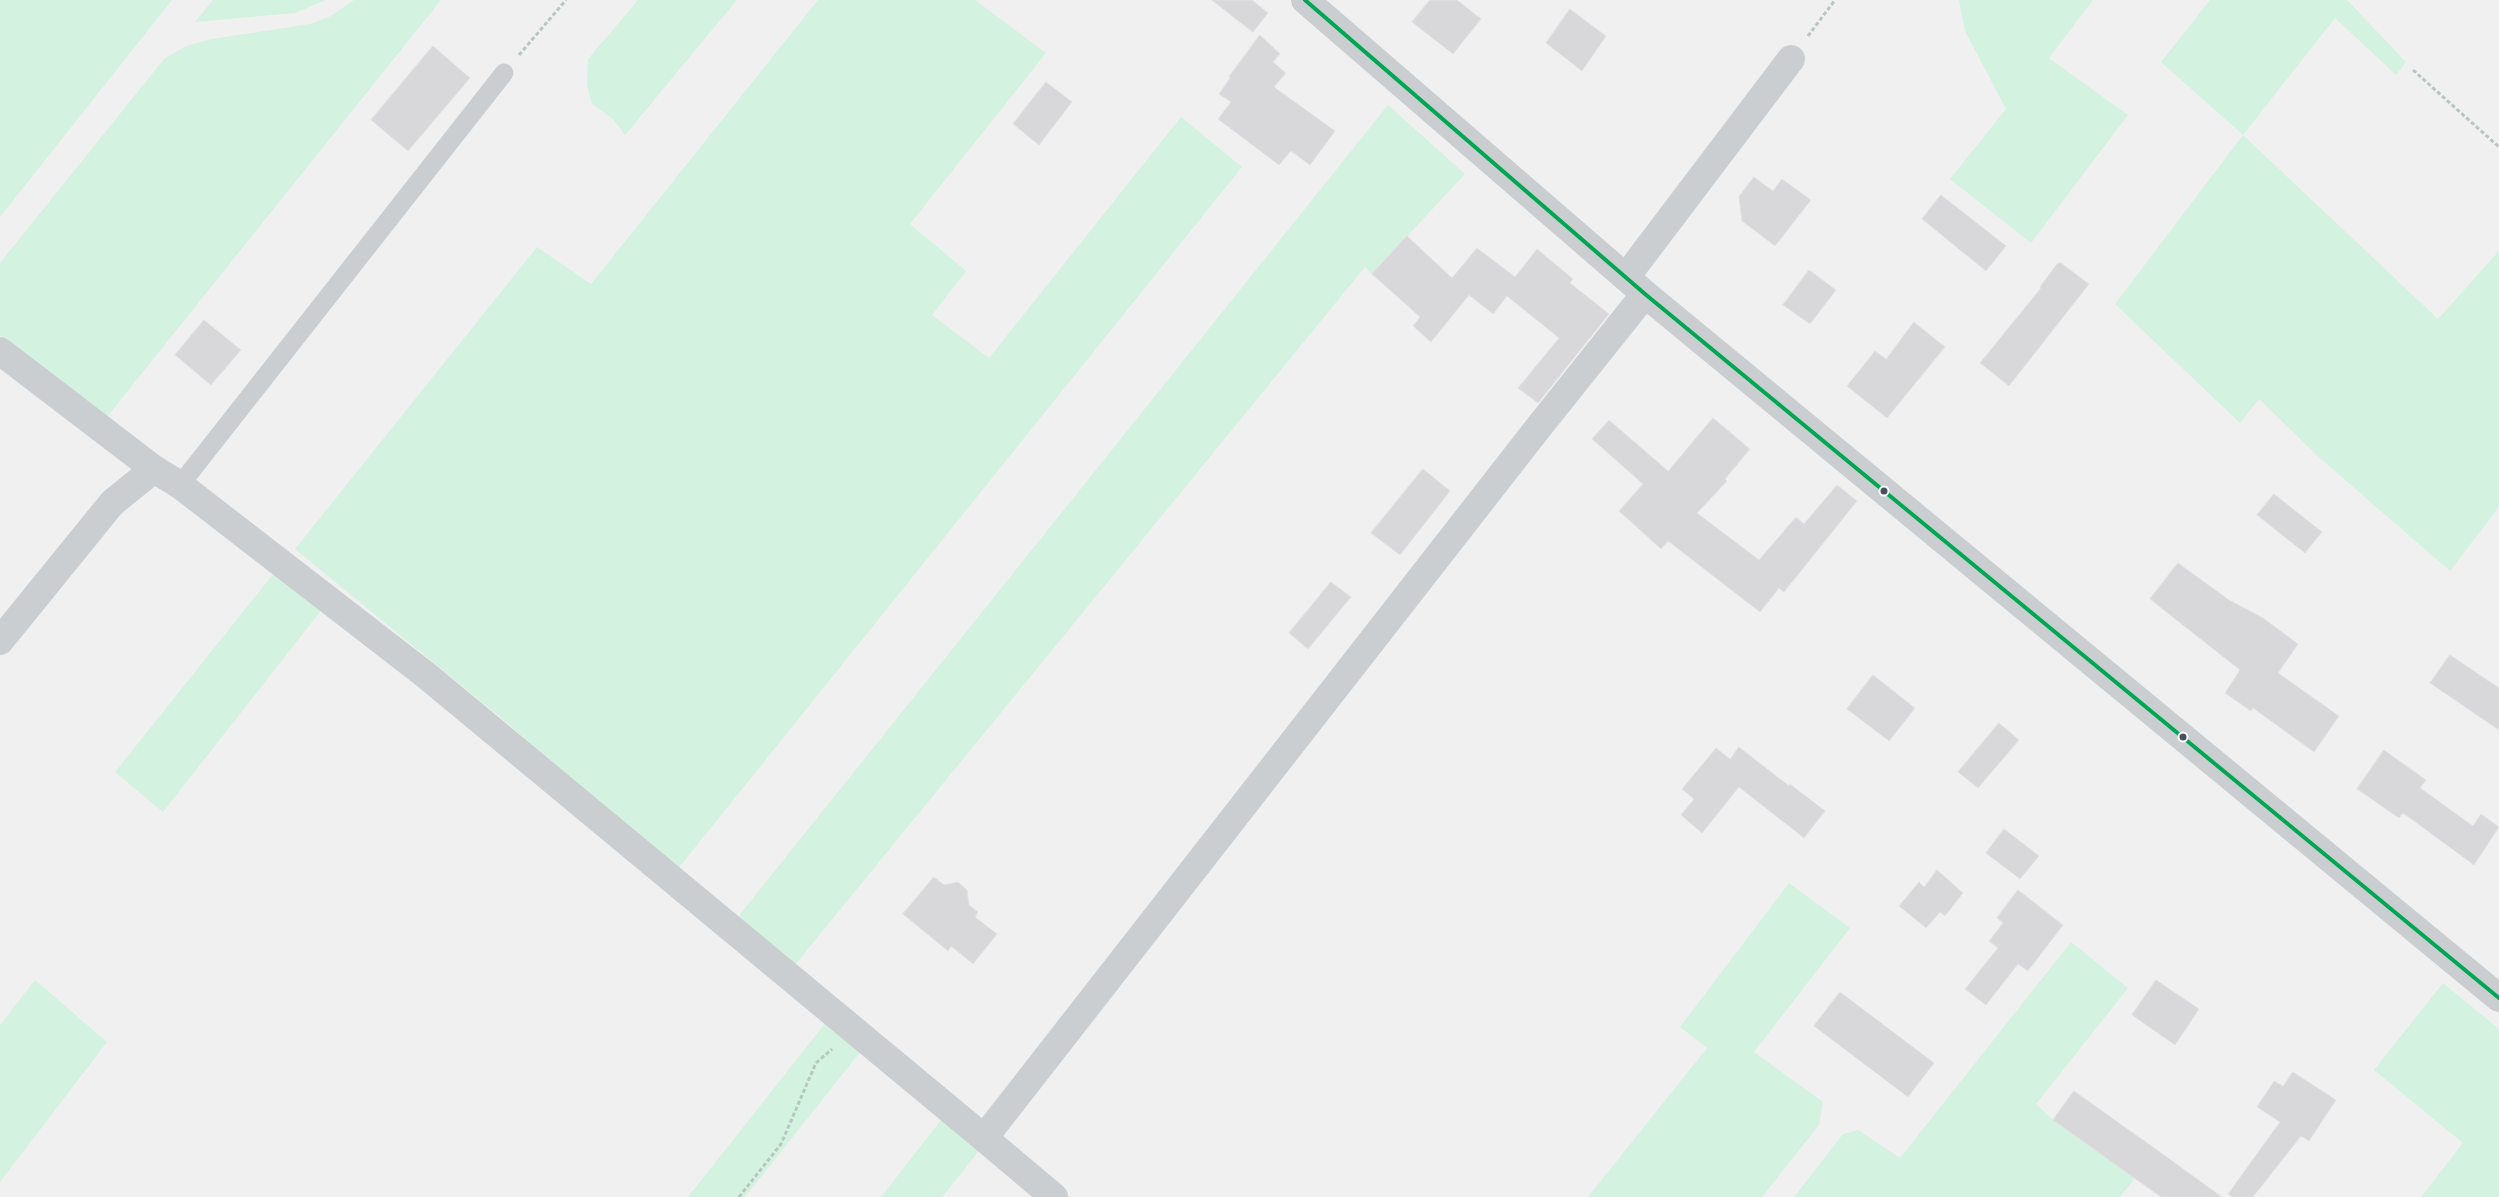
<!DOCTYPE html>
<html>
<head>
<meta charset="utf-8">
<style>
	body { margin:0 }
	canvas { display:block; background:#f1f0f0 }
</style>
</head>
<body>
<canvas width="2499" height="1197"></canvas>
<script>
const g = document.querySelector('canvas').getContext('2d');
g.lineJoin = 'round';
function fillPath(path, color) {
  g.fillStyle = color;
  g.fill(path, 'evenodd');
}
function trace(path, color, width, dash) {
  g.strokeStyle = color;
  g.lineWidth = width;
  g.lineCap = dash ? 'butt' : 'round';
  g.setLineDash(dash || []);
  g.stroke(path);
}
const green = new Path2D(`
	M0,0H172L0,217Z
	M213,0H326L295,13L195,22Z
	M354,0H441L106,418L56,382L0,336V263L164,59L186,46L212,39L310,24L331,16Z
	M638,0H737L625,135L613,119L592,104L587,86L588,59Z
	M818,0H975L1046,53L910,224L966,271L932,315L989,358L1181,117L1242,167L677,870L615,822L512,727L295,549L537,247L591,284Z
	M1959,0H2093L2049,58L2128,115L2031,243L1950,179L2006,109L1965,31Z
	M2210,0H2347L2406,62L2396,75L2335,18L2243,135L2438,319L2499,251V507L2450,571L2322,460L2259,399L2240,423L2115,304L2243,135L2161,62Z
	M1388,105L1465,174L1372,274L1365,267L794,966L737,918Z
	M274,573L323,608L163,812L115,772Z
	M1789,883L1850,928L1754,1052L1823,1102L1819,1125L1762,1197H1588L1707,1048L1680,1027Z
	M2071,942L2128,988L2036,1104L2053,1120L2135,1178L2120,1197H1794L1843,1134L1858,1130L1900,1158Z
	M35,980L107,1042L0,1182V1025Z
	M2443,983L2499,1029V1197H2421L2463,1143L2374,1070Z
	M827,1021L861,1051L745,1197H688Z
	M941,1120L979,1151L942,1197H881Z`);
const building = new Path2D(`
	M1212,0H1252L1268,13L1253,32Z
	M1430,0H1457L1481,19L1453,54L1412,22Z
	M1570,9L1606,36L1582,71L1546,43Z
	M1260,35L1280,54L1273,62L1286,73L1274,87L1335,131L1310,165L1291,151L1279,165L1218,119L1231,102L1219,94L1230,78L1229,77Z
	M433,46L470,78L408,151L371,120Z
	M1046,82L1072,102L1039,145L1013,124Z
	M1754,177L1773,191L1782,179L1811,200L1775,246L1742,221L1739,197Z
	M1941,195L2006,246L1986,271L1922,219Z
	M1407,236L1452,278L1477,248L1515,277L1537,249L1573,279L1570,283L1609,314L1538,403L1518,388L1559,338L1507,296L1493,314L1469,295L1431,342L1413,326L1420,317L1372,274Z
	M2061,263L2089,284L2009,386L1980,363L2041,288L2040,287L2057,264Z
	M1809,270L1836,290L1810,324L1783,305Z
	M204,320L241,350L211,385L175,355Z
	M1914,322L1945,347L1887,418L1847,386L1875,351L1886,359Z
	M1713,418L1750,449L1725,479L1727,481L1697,513L1759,560L1796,517L1804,524L1837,485L1857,501L1784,592L1779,588L1760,612L1668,541L1661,549L1619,511L1643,484L1592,439L1609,420L1668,471Z
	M1423,469L1450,491L1400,555L1371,533Z
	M2274,494L2322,532L2305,553L2257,515Z
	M2178,563L2229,600L2263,618L2298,644L2278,673L2339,716L2314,752L2253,708L2251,711L2225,693L2240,670L2150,599Z
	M1331,582L1351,597L1308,649L1289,633Z
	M2450,655L2499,688V730L2430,683Z
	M1873,675L1915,708L1889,741L1847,709Z
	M1999,723L2019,740L1978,788L1958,772Z
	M1739,747L1789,786L1790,784L1825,811L1804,838L1739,787L1702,833L1681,815L1694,799L1682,789L1716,748L1730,759Z
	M2384,750L2426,780L2420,788L2473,826L2481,814L2499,827L2474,865L2403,813L2399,818L2357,789Z
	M2004,829L2039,856L2020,879L1986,853Z
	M1937,870L1963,893L1945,916L1940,912L1926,928L1899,906L1919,882L1924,887Z
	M934,877L944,885L958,882L967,890L969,905L978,912L975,917L997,934L973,964L951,946L948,951L903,914Z
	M2018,890L2063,925L2028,971L2018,964L1986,1005L1965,989L1998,948L1989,941L2003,923L1997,918Z
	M2156,980L2199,1009L2175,1045L2132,1015Z
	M1840,992L1934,1063L1908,1097L1814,1026Z
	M2293,1072L2336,1100L2309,1141L2301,1136L2253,1197H2232L2228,1194L2280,1122L2257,1107L2274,1081L2283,1086Z
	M2074,1091L2157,1150L2222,1197H2161L2116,1165L2053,1120Z`);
const path = new Path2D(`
	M1808,36L1835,0
	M519,55L566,0
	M2413,70L2499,147
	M739,1197L781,1144L816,1063L832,1049`);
const lane = new Path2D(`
	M180,485L504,73`);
const street = new Path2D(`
	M1305,0L1645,294L2499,998
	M1626,277L1791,59
	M0,351L154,469
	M0,641L112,503L154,469L180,485L427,676L984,1138L1538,428L1645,294
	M984,1138L1054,1197`);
const bus1 = new Path2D(`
	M1305,0L1645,294L2499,998`);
const markers = [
	[1884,491,4.5,"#45525e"],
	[2183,737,4.5,"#45525e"]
];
fillPath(green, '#d3f2df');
fillPath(building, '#d8d8da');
trace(building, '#e2e2e3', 1);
trace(path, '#b7c6c1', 3, [4, 2.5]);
trace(lane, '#cbced1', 19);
trace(street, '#cbced1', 28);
trace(bus1, '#00a651', 4);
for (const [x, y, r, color] of markers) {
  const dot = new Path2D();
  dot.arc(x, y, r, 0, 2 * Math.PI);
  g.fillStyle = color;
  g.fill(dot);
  trace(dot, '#fff', 2);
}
</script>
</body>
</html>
